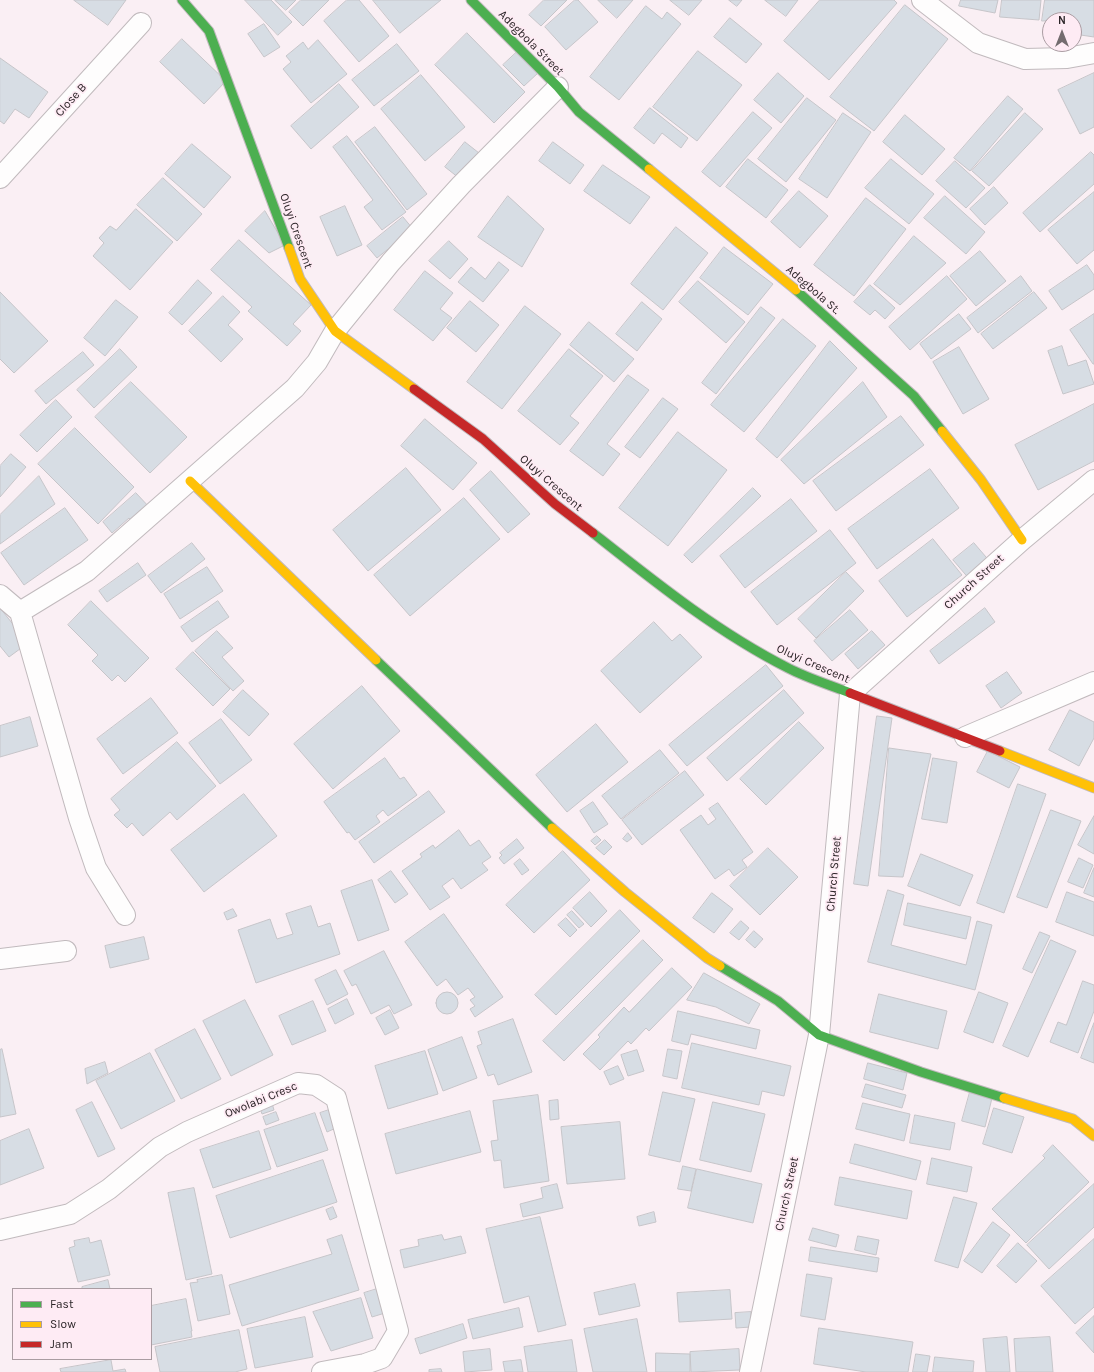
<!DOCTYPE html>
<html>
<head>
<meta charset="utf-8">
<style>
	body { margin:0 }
	#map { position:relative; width:1094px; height:1372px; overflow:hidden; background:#faeff4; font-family:Karla,sans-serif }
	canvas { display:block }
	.legend { position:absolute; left:12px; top:1288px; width:140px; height:72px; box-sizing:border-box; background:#feebf4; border:1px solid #aa9ca2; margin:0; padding:5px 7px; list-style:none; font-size:12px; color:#2c2528 }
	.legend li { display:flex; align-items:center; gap:8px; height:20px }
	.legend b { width:20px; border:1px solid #aa9ca2 }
	.north { position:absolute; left:1042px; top:12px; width:40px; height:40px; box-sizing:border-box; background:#feebf4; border:1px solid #aa9ca2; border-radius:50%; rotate:0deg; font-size:11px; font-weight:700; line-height:16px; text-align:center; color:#2c2528 }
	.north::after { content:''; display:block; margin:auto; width:14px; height:18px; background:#746c6f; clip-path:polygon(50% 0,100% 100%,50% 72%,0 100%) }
</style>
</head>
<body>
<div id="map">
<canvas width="1094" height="1372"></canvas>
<ul class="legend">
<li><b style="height:5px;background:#4caf50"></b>Fast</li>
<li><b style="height:5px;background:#ffc107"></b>Slow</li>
<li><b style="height:5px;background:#c62828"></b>Jam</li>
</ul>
<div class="north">N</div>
</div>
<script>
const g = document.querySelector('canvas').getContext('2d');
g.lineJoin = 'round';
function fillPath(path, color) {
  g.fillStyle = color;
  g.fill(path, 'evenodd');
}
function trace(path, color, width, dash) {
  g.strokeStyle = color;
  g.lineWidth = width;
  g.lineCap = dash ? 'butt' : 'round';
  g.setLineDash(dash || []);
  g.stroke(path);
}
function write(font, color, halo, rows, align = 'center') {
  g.font = font + ' Karla,sans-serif';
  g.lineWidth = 3.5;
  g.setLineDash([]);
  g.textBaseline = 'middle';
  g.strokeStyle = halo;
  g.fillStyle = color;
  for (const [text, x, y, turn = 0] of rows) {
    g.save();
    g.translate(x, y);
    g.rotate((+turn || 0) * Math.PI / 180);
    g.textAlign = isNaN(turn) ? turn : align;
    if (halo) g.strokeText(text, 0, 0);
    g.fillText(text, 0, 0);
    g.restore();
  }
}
const building = new Path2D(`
	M74,0H126L108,25Z
	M245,0H271L292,22L278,35Z
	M275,0H296L286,10Z
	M301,0H329L303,26L289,12Z
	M347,0H359L389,36L359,62L324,21Z
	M373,0H441L400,33Z
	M544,0H567L541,26L529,15Z
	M575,0H578L598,22L566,50L545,27Z
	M598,0H633L617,18Z
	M670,0H702L689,15Z
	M729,0H742L737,6Z
	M765,0H798L786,16Z
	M820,0H894L897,3L829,80L784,41Z
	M961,0H998L995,13L959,6Z
	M1002,0H1041L1039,20L1000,17Z
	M1045,0H1094V37L1074,34V20L1042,21Z
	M905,5L948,39L874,131L830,97Z
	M646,6L662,19L667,12L681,24L619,100L590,77Z
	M730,18L762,44L746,63L714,37Z
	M264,24L280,47L264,57L248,34Z
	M467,33L525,92L494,123L435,65Z
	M182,39L226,81L204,104L160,62Z
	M318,40L347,74L311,103L283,69L291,62L286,56L303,42L308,49Z
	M397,44L419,71L374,106L352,80Z
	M698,51L742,85L697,141L653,107Z
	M517,52L538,73L524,86L503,65Z
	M0,58L48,92L29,118L15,109L4,124L0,121Z
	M778,73L804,96L781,123L754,100Z
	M1094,73V127L1080,134L1058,90Z
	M421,75L465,127L425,161L381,109Z
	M339,84L359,107L311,149L291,126Z
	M1008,96L1023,109L970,171L954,158Z
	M807,98L836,120L786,182L758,159Z
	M650,108L688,138L681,148L662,133L654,144L634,128Z
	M753,112L772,128L720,187L702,172Z
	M843,113L871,132L827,198L799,179Z
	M1025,113L1043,129L989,186L972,171Z
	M905,115L945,149L922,175L883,142Z
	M375,127L427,194L407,210L355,142Z
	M347,136L406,212L382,230L364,207L373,200L333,147Z
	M465,142L479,153L459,178L445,167Z
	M553,142L584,165L570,184L539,161Z
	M192,144L231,177L204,208L165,174Z
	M1091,152L1094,155V184L1040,232L1023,213Z
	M748,159L788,190L766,218L726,187Z
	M891,159L934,194L909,224L865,188Z
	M955,161L985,188L966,208L936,181Z
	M603,165L650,197L630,224L584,191Z
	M163,178L202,214L177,241L137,205Z
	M994,187L1008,203L985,225L970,209Z
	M799,191L828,216L800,248L771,222Z
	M1094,192V250L1077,264L1048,230Z
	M508,196L544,229L522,267L478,237Z
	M945,196L985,232L966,254L924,218Z
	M866,198L906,229L854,296L814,265Z
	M345,206L362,245L337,256L320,217Z
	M136,209L173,242L130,290L93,256L104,243L99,238L110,226L116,230Z
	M265,211L285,245L269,253L245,231Z
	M403,217L413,229L377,258L367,246Z
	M676,227L708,253L663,310L631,284Z
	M914,236L946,263L900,305L874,284Z
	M239,240L311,305L293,324L301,331L287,346L248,311L252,307L211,270Z
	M449,241L468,259L450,279L429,261Z
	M724,247L773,284L748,315L700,278Z
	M980,251L1006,281L976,306L950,276Z
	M499,262L509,270L483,302L458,282L471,267L485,279Z
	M1087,265L1094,275V289L1062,310L1049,291Z
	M425,271L453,293L440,309L452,318L433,341L394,310Z
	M947,276L967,299L910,350L889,327Z
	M1021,276L1032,291L978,333L967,318Z
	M198,280L212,293L182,325L169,313Z
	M698,281L745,322L726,343L679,302Z
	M870,285L895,308L885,319L875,310L870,315L854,302Z
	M0,292L48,341L14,373L0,359Z
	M1034,292L1047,308L993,349L981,334Z
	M223,296L240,312L228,325L243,339L221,362L189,331Z
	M116,300L138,317L105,356L84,338Z
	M470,301L499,325L476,352L447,328Z
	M642,302L662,319L637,351L616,334Z
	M525,306L561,334L502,409L467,382Z
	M761,307L775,318L716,394L702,383Z
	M959,314L971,329L931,359L920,344Z
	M1094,314V364H1093L1070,330Z
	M783,319L816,346L744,432L711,405Z
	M589,322L634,359L614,382L570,345Z
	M830,341L857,368L777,458L756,439Z
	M1062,346L1068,366L1086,360L1094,384L1063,394L1048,351Z
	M959,347L989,399L963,414L933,362Z
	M120,349L137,367L94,408L77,390Z
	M569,349L603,376L570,416L579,423L560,445L518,411Z
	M83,352L94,365L46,404L35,391Z
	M628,375L649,390L607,444L620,454L603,476L570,451Z
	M131,382L187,437L150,473L95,417Z
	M863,382L887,417L804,484L781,460Z
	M663,398L678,409L640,458L625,447Z
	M56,400L72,417L37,452L20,435Z
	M1094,404V461L1038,490L1015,445Z
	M901,416L924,445L836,511L813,481Z
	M425,419L477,463L453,490L401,446Z
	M75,428L134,487L98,524L38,464Z
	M678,432L727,470L668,546L619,508Z
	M11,454L26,467L0,497V466Z
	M406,468L441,510L368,571L333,530Z
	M930,469L959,508L877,569L848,529Z
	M491,471L530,514L508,533L470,490Z
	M39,476L55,504L0,544V515Z
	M753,488L761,496L692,563L684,555Z
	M136,493L151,509L134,524L129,518L112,533L103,522Z
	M464,498L500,539L410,616L374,575Z
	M791,499L817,531L745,588L720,556Z
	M65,508L88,540L24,585L1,553Z
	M830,530L856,563L777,625L751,592Z
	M933,539L962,575L907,617L879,581Z
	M192,543L205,559L161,593L148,576Z
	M974,543L992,564L971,581L953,560Z
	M138,563L146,575L107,602L99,591Z
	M207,567L223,591L180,619L164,594Z
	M846,572L864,591L816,638L798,619Z
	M91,601L149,658L125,682L118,675L112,681L92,661L98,655L68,625Z
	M218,601L229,617L192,642L181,627Z
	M0,608L28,643L9,657L0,646Z
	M985,608L995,622L939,664L930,651Z
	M850,610L868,630L832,661L814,641Z
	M654,622L672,641L680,634L702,657L640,713L601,671Z
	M217,631L233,648L222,657L244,681L233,691L195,651Z
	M872,631L885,645L858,669L845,654Z
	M193,652L230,689L213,706L176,669Z
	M766,665L783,686L687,766L669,745Z
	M1007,672L1022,693L1001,708L986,686Z
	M362,686L400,731L333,789L294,744Z
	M243,690L269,714L249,736L223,712Z
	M784,690L804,713L727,781L707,758Z
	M151,698L178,733L123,774L97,739Z
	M1070,710L1094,722V738L1079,766L1049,750Z
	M877,716L892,718L868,886L854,884Z
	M30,717L38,746L0,757V726Z
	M221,719L252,760L220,784L189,743Z
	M799,722L824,748L766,805L740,779Z
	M596,724L628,762L567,812L536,775Z
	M177,742L216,786L177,820L170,812L143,836L132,823L127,828L114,815L120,810L111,799Z
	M889,748L931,754L903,877L879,876Z
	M660,750L679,773L621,819L602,796Z
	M988,751L1020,767L1009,788L977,772Z
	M385,758L400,779L404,777L417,795L388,816L383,810L376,816L380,822L355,840L349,832L347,833L324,802Z
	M933,758L957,762L947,823L922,819Z
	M685,771L704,795L642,845L622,820Z
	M1018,784L1046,794L1004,913L977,903Z
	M429,791L445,812L374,863L359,842Z
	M244,794L277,836L204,892L171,850Z
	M593,802L608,824L594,833L580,811Z
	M718,803L753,852L742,860L747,867L734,876L729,869L715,879L680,830L701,815L708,825L716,819L709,809Z
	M1051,810L1081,821L1047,908L1017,897Z
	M1094,816V854L1078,845Z
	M459,830L470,846L479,840L491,857L482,863L488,870L461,889L453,878L442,886L450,897L430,910L402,871L422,857L420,854L433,845L435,848Z
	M628,833L632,838L627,842L623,839Z
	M597,836L601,840L595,845L591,841Z
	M517,839L524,848L504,864L499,858L502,855L500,853Z
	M605,840L612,847L604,855L596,848Z
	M768,848L798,877L760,915L730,886Z
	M563,851L590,880L534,933L506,905Z
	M921,854L973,875L960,906L908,886Z
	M1079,858L1093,865L1083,888L1068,882Z
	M520,859L529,870L522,875L514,864Z
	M1094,868V897L1084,893Z
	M391,871L408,894L395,903L378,880Z
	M372,880L389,930L358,941L341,891Z
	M888,890L904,895L891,945L966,965L977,921L992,925L975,990L868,962Z
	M590,892L607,911L591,927L573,908Z
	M1067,892L1094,902V936L1056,922Z
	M712,893L733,909L714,933L693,918Z
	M908,903L971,917L966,939L904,925Z
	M311,906L318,927L330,923L340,954L256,983L238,930L270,919L277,939L293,934L286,914Z
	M233,909L237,916L227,920L224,913Z
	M620,910L640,931L556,1015L535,995Z
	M572,911L584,924L579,928L567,915Z
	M444,914L503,997L475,1017L470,1009L475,1006L470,1000L475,997L468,988L458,995L446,979L437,986L405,942Z
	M566,918L577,930L570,937L558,925Z
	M741,921L749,928L739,940L730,933Z
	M754,931L763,939L755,948L746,940Z
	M1040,932L1050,936L1032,973L1023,969Z
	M144,937L149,959L110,968L105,946Z
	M643,940L663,960L564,1061L543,1041Z
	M1051,940L1076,951L1028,1057L1003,1046Z
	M384,951L412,1005L394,1014L389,1005L371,1014L356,984L352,986L344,971Z
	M672,968L692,987L649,1031L646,1028L631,1044L628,1041L600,1070L583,1054L600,1037L598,1035L624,1007L629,1012Z
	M336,970L348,994L327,1005L315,980Z
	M704,973L760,1004L749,1024L716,1007L687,1000Z
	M1083,981L1094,985V1011L1078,1053L1050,1042L1058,1022L1066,1025Z
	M979,992L1008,1003L993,1043L964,1032Z
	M436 1003a11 11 0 1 1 22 0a11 11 0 1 1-22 0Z
	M879,994L947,1011L938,1049L870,1032Z
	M347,999L354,1014L335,1024L328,1009Z
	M245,1000L273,1055L231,1076L203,1021Z
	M313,1001L326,1031L292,1045L279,1016Z
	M390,1010L399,1028L385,1035L376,1018Z
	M678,1011L760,1030L756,1049L691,1034L688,1045L672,1041Z
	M513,1019L532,1072L498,1085L494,1074L488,1076L477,1046L482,1044L478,1032Z
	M1094,1023V1063L1081,1058Z
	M195,1029L221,1079L181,1099L155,1050Z
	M462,1037L477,1078L443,1091L428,1050Z
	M692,1043L791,1066L784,1096L762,1091L759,1105L682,1088Z
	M2,1049L16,1114L0,1117V1050Z
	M668,1049L682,1051L677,1079L663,1076Z
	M637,1050L644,1071L628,1076L621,1055Z
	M425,1051L438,1094L388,1109L375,1066Z
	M150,1053L175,1101L121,1129L96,1081Z
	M105,1062L108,1073L87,1084L85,1069Z
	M868,1063L907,1073L903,1090L864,1079Z
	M618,1066L624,1079L610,1085L604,1072Z
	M866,1084L906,1095L902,1108L862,1097Z
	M663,1092L695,1099L680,1162L649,1155Z
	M970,1092L992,1098L985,1127L962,1121Z
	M538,1095L549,1181L504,1188L501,1160L494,1161L491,1141L498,1140L493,1101Z
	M558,1100L559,1119L550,1120L549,1101Z
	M92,1102L115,1149L98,1157L76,1110Z
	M713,1102L765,1114L751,1172L700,1160Z
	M272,1103L274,1110L262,1114L260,1108Z
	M863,1103L910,1114L904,1141L856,1129Z
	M994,1108L1024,1117L1012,1153L983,1144Z
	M329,1110L336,1128L327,1132L320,1113Z
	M470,1111L481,1152L396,1174L385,1134Z
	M276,1112L279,1120L266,1125L263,1117Z
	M315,1113L328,1150L277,1167L264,1130Z
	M915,1115L955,1123L950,1150L910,1143Z
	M620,1122L625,1179L567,1184L561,1127Z
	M29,1129L44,1168L0,1185V1141Z
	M259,1131L271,1169L213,1188L200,1150Z
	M855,1144L921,1161L916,1180L850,1163Z
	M1053,1145L1089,1182L1026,1243L992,1209L1045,1158L1043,1156Z
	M932,1158L972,1167L967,1192L927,1184Z
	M323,1160L337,1202L230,1238L216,1196Z
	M683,1166L696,1169L691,1191L678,1189Z
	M697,1169L762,1184L753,1223L688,1208Z
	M840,1177L912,1191L907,1219L835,1205Z
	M557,1184L563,1208L523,1217L520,1204L543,1198L541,1188Z
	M1094,1184V1227L1049,1269L1027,1245Z
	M194,1188L212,1274L186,1280L168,1193Z
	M954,1197L977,1203L958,1268L935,1261Z
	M333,1207L337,1217L330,1220L326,1210Z
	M654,1212L656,1222L639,1226L637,1217Z
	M540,1217L566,1325L538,1332L529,1296L504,1303L486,1229Z
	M993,1222L1010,1235L982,1273L964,1261Z
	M813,1228L839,1235L836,1247L809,1240Z
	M342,1235L359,1290L242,1326L229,1285L332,1254L327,1240Z
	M442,1235L444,1240L461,1236L466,1253L404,1268L400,1250L419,1246L418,1240Z
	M858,1236L879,1240L876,1255L855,1250Z
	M89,1238L90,1243L101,1240L110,1275L78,1282L69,1248L75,1246L74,1241Z
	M1094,1239V1307L1075,1324L1041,1286Z
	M1018,1243L1037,1261L1016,1283L997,1266Z
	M811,1247L879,1258L877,1272L809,1261Z
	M807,1274L832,1278L825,1320L801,1316Z
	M222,1275L230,1314L198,1321L190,1283L198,1282L197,1280Z
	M108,1280L110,1289H82V1287Z
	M635,1284L640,1306L599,1315L594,1293Z
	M377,1289L385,1313L372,1317L364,1293Z
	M730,1290L732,1319L679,1322L677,1293Z
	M361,1298L373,1338L331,1351L313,1312Z
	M186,1299L192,1331H191L192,1337L151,1345V1306Z
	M519,1308L523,1327L473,1339L468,1320Z
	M751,1312V1327L736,1328L735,1313Z
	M1094,1316V1353L1076,1333Z
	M305,1317L313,1357L255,1368L247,1329Z
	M637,1319L647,1372H593L584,1329Z
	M463,1324L467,1338L420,1354L415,1339Z
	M819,1328L913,1342L908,1372H866L814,1364Z
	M239,1330L247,1369L235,1372H160L155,1347Z
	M1007,1337L1010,1372H986L983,1339Z
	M1050,1337L1053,1372H1016L1014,1339Z
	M572,1340L577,1372H528L524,1347Z
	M490,1349L492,1370L465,1372L463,1352Z
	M739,1349L740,1370L691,1372L690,1352Z
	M656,1353L690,1354V1372H656Z
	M916,1354L930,1356L927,1372H913Z
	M935,1357L974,1361L973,1372H933Z
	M111,1360L113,1371L125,1369L126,1372H61L60,1369Z
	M521,1360L523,1372H505L503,1362Z
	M441,1369L442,1372H429V1370Z`);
const street = new Path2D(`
	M922,0L978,43L1025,59L1067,58L1094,53
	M0,178L141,23
	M0,595L20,612L79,818L96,868L125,915
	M20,612L87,571L295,388L317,362L335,331L391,262L461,185L558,87
	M965,737L1094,682
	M0,959L66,951
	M0,1230L70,1214L109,1189L160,1147L187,1132L298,1083L316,1085L336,1098L398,1331L382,1358L365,1364L322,1372
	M750,1372L819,1035L850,694L1022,540L1094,480`);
const fast = new Path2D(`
	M182,0L209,31L289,248
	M471,0L558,87L579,112L649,169
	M796,290L914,396L942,431
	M593,533C655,582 717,632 788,668C807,678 830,685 850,693
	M376,660L552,828
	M720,966L778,1001L819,1035L921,1072L1004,1098`);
const slow = new Path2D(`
	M649,169L796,290
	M289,248L300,279L335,331L414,389
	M942,431L981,480L1022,540
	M190,481L376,660
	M1000,751L1094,788
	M552,828L625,892L707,958L720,966
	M1004,1098L1073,1119L1094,1136`);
const jam = new Path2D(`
	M414,389L483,439L555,504L593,533
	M850,693L1000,751`);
const streetNames = [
	["Adegbola Street",531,43,45],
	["Close B",71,100,-48],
	["Oluyi Crescent",296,231,71],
	["Adegbola St.",813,290,41],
	["Oluyi Crescent",551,483,41],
	["Church Street",974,582,-42],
	["Oluyi Crescent",813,664,24],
	["Church Street",834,874,-85],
	["Owolabi Cresc",261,1100,-22],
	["Church Street",787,1194,-78]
];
fillPath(building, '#d7dde4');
trace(building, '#c6c5c9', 1);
trace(street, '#c1babd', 22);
trace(fast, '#c1babd', 11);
trace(slow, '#c1babd', 11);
trace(jam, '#c1babd', 11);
trace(street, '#fefdfd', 20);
trace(fast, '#4caf50', 9);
trace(slow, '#ffc107', 9);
trace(jam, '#c62828', 9);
write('12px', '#2c2528', '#feebf4', streetNames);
</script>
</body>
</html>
